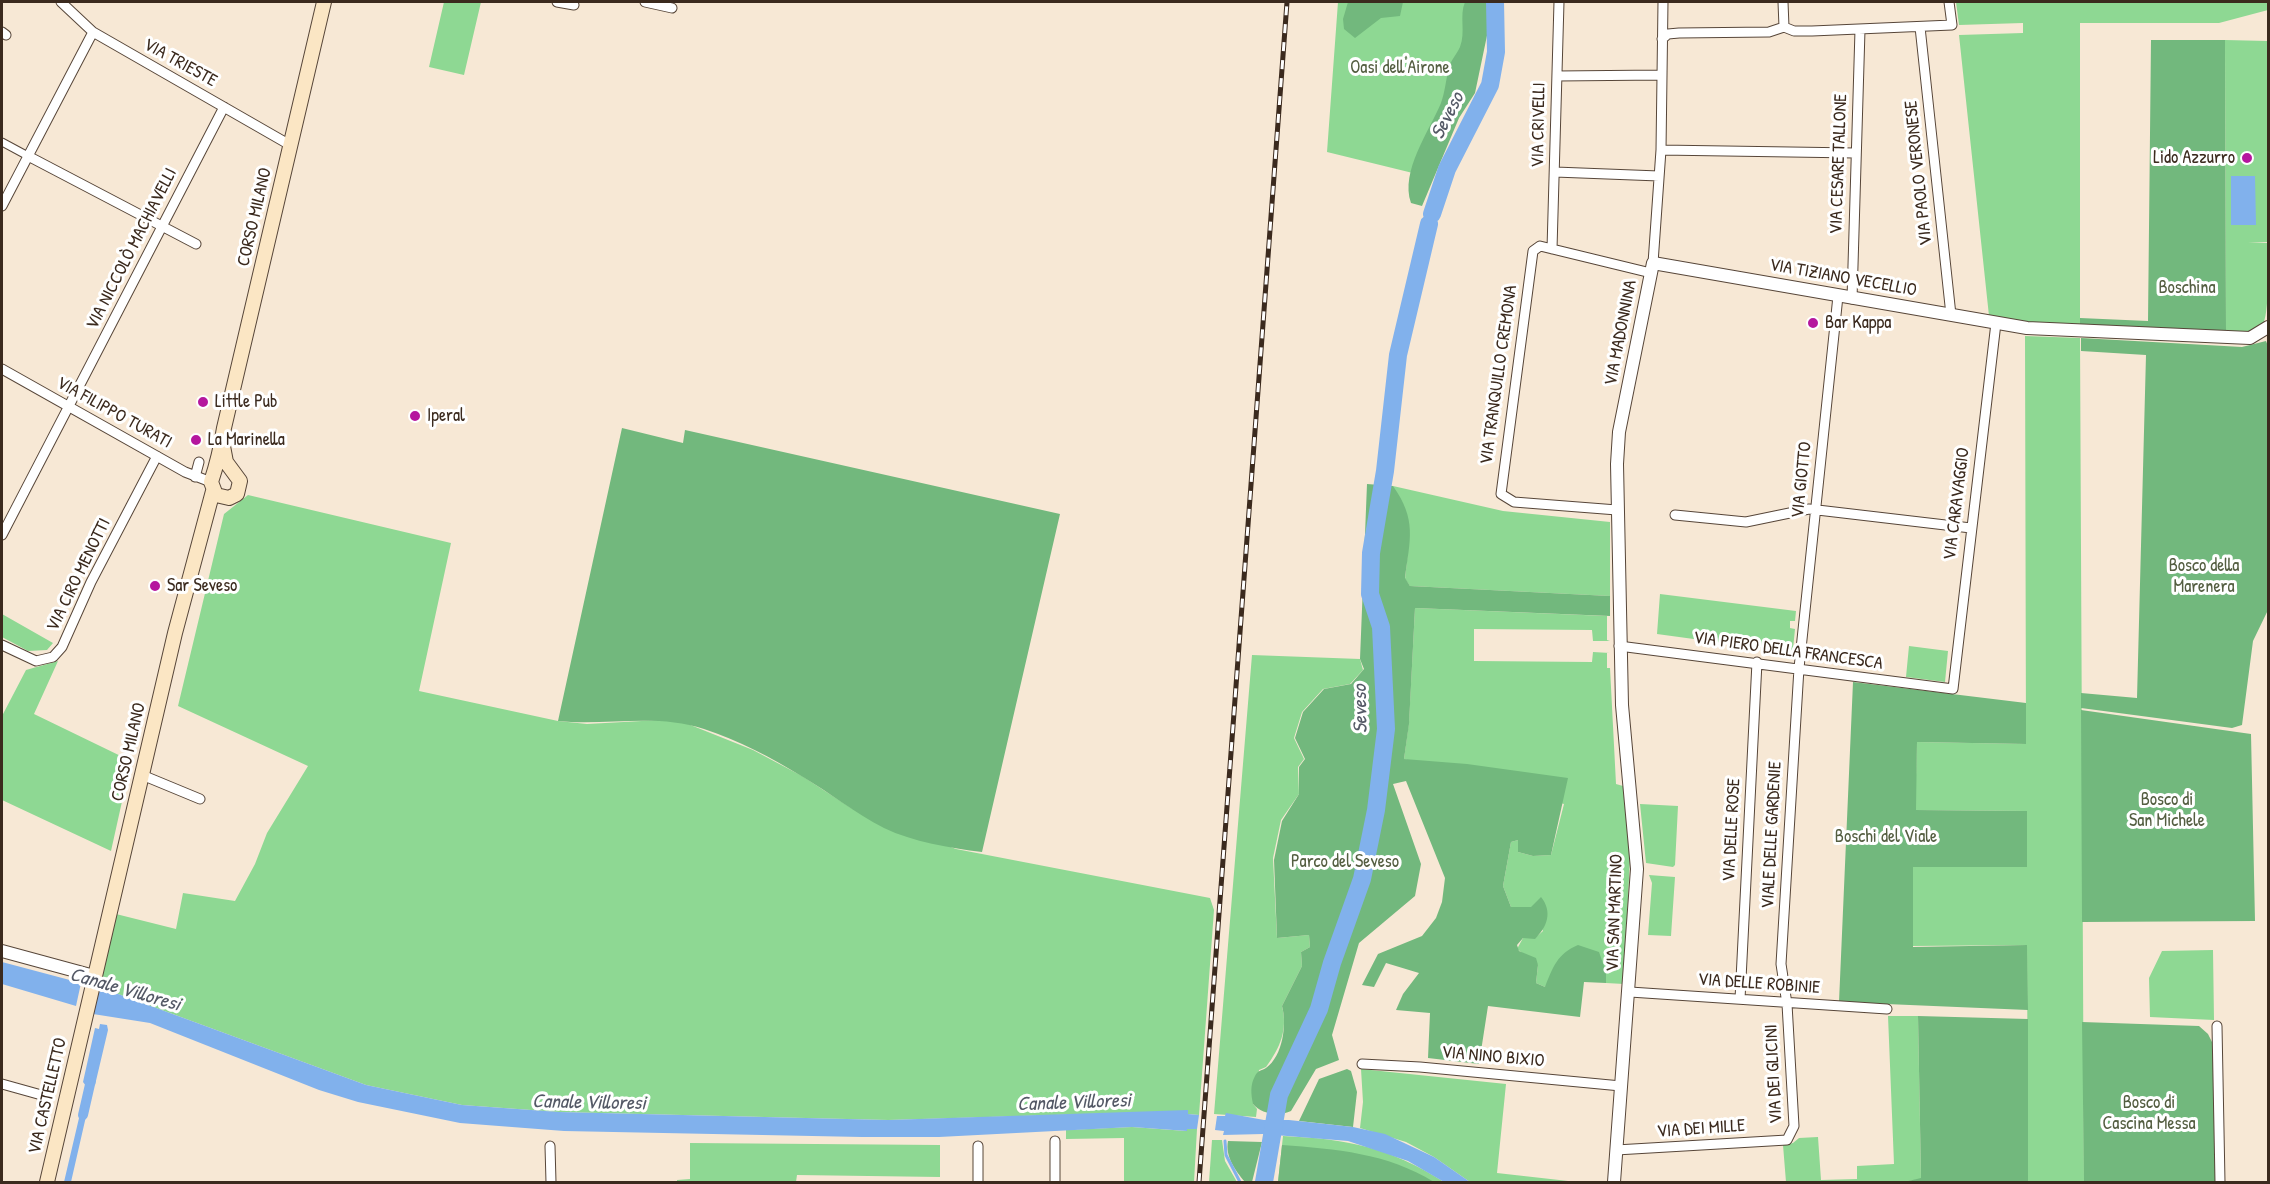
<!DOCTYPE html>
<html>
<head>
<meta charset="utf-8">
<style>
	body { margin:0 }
	#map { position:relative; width:2270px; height:1184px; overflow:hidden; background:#f7e8d5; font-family:"Patrick Hand",sans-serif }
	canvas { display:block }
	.frame { position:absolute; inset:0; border:3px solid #3b2a1e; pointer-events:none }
</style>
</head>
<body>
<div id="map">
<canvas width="2270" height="1184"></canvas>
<div class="frame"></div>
</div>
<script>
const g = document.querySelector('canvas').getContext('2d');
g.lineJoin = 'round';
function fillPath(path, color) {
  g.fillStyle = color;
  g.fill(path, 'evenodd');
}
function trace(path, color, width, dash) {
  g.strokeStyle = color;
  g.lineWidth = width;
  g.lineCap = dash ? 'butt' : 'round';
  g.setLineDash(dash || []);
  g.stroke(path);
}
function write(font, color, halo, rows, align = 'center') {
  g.font = font + ' "Patrick Hand",sans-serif';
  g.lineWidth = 6;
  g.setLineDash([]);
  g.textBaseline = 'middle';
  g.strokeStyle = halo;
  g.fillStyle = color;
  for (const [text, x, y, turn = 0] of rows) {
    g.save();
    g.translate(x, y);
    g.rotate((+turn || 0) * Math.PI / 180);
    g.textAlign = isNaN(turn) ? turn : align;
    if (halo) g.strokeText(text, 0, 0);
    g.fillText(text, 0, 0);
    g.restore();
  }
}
const green = new Path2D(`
	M444,2H481L464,75L429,67Z
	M1338,2H1480L1425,176L1327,152Z
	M1956,2H2268V10L2219,23H2080V327L2025,324L1989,316L1959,35L2023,33V23L1959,25Z
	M2225,40L2268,41V242L2248,243H2268C2268,259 2270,315 2262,326C2252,334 2238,332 2226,331Z
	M2025,336L2080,338L2084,1182H2028L2027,945L1913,946V866L2026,811L1915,810L1917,742L2026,744Z
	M1393,486L1503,511L1610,522V596L1410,586L1405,579L1408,551Z
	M248,495L451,543L419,691L558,721L587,724L660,720L683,722L753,750L802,776L851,808L956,849L1210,898L1214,910L1199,1115L1188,1114V1111L888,1120L559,1112L462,1105L366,1085L99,987L116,914L176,929L183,893L235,901L255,864L267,833L308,766L178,706L224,514Z
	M1660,594L1796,611L1795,621H1790V628L1795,629L1793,649L1789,652L1657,634Z
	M1415,608L1607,616V640L1610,641H1593L1592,630L1474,629V661L1592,662L1593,652L1610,653H1607V668H1610L1616,784L1623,786L1630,857L1624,984L1606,983V972L1545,987L1536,983L1538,965L1517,949L1523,938H1535L1543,931L1532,907H1511L1503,886L1511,842L1518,840V852L1533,856L1551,855L1564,804L1404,759L1409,722Z
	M2,614L53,643L47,650L28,651L2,637Z
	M1909,646L1948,651L1945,682L1906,677Z
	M1252,655L1360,659L1363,670L1350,684L1323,689L1302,712L1294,738L1304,759L1298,767L1299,794L1281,820L1273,858L1277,938L1309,935L1310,947L1301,952L1302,966L1282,1006C1288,1030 1280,1048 1266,1067L1259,1070L1253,1104L1257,1109L1256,1117L1214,1114Z
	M58,661L34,714L131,761L111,851L2,800V716L26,670Z
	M1640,804L1678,806L1675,865L1673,867L1646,863Z
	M1649,875L1675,877L1671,936L1648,935L1652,883Z
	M2213,950L2214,1020L2150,1017L2149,978L2162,951Z
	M1888,1016H1918L1921,1179L1904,1182H1786L1783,1145L1793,1143L1799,1138L1818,1137L1821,1180L1857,1179V1166L1894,1164Z
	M1361,1069L1506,1084L1497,1173L1577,1182H1470L1434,1157L1406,1142L1360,1128L1363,1102Z
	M1132,1127L1186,1131L1187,1129H1197L1194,1182H1124V1138L1066,1139V1130Z
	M1283,1136C1348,1139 1389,1147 1444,1182H1278Z
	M1212,1140H1222L1225,1161L1237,1182H1209Z
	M690,1143L940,1145V1177L797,1175L796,1182H677V1180L690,1179Z`);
const forest = new Path2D(`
	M1348,2H1403L1400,16L1381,18L1355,38L1344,29L1343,19Z
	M1465,2H1488L1491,11L1489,26L1475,93L1459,118L1422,206L1411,203C1400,171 1429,132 1441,103C1445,92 1446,79 1449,67C1451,60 1457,54 1460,47C1466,32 1459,16 1465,2Z
	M2151,40H2225L2226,331L2080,327V318L2148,321Z
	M2081,338L2242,347L2266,341L2268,346V610L2253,641L2242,725L2232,728L2081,708V693L2137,698L2146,355L2081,351Z
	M622,428L683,443L685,430L1060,514L982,852C950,848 913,842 884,828C855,813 830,793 803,777C772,758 738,740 704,729C657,713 606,726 558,721Z
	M1367,484L1393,486C1417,520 1410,539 1405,578L1410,586L1610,596V616L1415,608L1409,724L1404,759L1467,764L1568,778L1551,855L1533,856L1518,852V840L1511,842L1503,886L1511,907H1531L1541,897C1553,912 1547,927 1535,939L1523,938L1517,945L1519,951L1536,958L1538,965L1536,983L1545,987C1553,967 1557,954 1578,945L1599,952L1606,972V983L1584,982L1580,1017L1488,1006L1479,1064L1428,1058L1430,1013L1396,1010L1403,994L1419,973L1386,963L1374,987L1362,985L1378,954L1422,936L1436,918L1442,902L1445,878L1406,781L1393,784L1421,864L1415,896L1359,943L1332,1035L1339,1060L1316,1069L1291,1111C1279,1117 1261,1114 1253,1104C1251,1094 1250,1085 1255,1076C1258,1070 1261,1071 1266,1068C1283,1056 1287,1024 1282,1006L1302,966L1301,952L1310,947L1309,935L1277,938L1274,860L1282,821L1299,794V767L1305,759L1295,738L1303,712L1324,689L1351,684L1364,669L1360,659Z
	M1853,682L2026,703V744L1917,742L1916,810L2027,811V867H1913V947L2027,945L2028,1010L1839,1002Z
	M2081,710L2251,734L2255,921L2082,922Z
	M1918,1016L2028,1019V1182H1904L1921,1178Z
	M2082,1022L2199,1026L2208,1034L2213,1044L2217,1182H2084Z
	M1347,1069L1351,1071L1357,1092L1353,1127L1299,1121L1319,1079Z
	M1228,1141L1262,1142L1252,1182H1245C1235,1170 1225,1156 1228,1141Z
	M1282,1145C1336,1149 1387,1153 1434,1182H1278Z`);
const water = new Path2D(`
	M2231,176H2255L2256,225H2231Z
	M2,962L81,983L76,1006L2,984Z
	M99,987L366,1085L462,1105L559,1112L888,1120L1188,1110V1114L1199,1115L1197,1129H1187V1131L1132,1127L939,1137H862L564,1131L460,1123L358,1102L319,1090L150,1023L93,1014Z
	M100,1024L107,1025L108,1030L95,1085L91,1087L89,1094L85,1092L86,1086L83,1082L95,1028L99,1029Z
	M83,1101H87V1112L71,1182H64Z
	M1226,1113L1264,1120H1289L1353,1127L1385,1134L1434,1157L1470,1182H1444L1408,1161L1348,1141L1263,1134L1223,1135L1224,1131L1215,1130L1217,1116H1225Z`);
const stream = new Path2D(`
	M1225,1141L1226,1155L1240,1182`);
const canal = new Path2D(`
	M83,1115L91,1080`);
const river = new Path2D(`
	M1432,214L1447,169L1490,85L1496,52L1495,2
	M1264,1182L1279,1095L1319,1009L1332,963L1362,879L1376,810L1386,729L1381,627L1370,594L1371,553L1385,471L1398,355L1429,224`);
const pedestrian = new Path2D(`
	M2,142L28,156`);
const minor = new Path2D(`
	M61,2L93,32L290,145
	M557,2L574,5
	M645,2L672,8
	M1783,2L1784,27
	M1920,27L1951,315
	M2,32L6,35
	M1662,39L1668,34L1679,33L1769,32L1784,27L1794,31H1812L1952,25L1949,2
	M1557,76L1661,75
	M1661,150L1855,153
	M28,156L196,244
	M1555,172L1659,176
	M2,206L93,32
	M1552,249L1559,2
	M1653,263L1661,150L1663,2
	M1852,299L1860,30
	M2,369L185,472L211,482
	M195,477L199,462
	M1617,510L1514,502L1501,494L1533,251L1540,246L1651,273
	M1675,515L1746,522L1809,509L1971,528
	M2,535L224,107
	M2,645L36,661L53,657L62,647L91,582L157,456
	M1619,646L1953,689L1996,323
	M142,775L200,799
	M1630,992L1887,1009
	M1740,999L1757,662
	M2217,1026L2220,1182
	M1362,1064L1420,1067L1621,1086
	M2,1084L45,1096
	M550,1146L551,1182
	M1616,1150L1787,1140L1794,1126L1787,1004L1781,964L1799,668L1838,296
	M978,1182V1146
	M1055,1182V1141`);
const tertiary = new Path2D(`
	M2,951L94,976
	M1614,1182L1637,869L1622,705L1617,464L1619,432L1653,263L2027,328L2250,338L2268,327`);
const secondary = new Path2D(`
	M222,441L226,462L240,481L237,494L229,498L216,495L211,482C217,464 221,447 224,428L324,2
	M47,1182L175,633L213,491`);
const rail = new Path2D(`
	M1199,1182L1287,2`);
const markers = [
	[2247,158,6,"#b5179e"],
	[1813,323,6,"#b5179e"],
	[203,402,6,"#b5179e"],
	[415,416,6,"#b5179e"],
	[196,440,6,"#b5179e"],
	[155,586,6,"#b5179e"]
];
const streetNames = [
	["VIA TRIESTE",180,63,29],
	["VIA CRIVELLI",1539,125,-89],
	["VIA CESARE TALLONE",1839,164,-88],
	["VIA PAOLO VERONESE",1919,173,-96],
	["CORSO MILANO",255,217,-77],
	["VIA NICCOLÒ MACHIAVELLI",132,249,-63],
	["VIA TIZIANO VECELLIO",1843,278,10],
	["VIA MADONNINA",1621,333,-79],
	["VIA TRANQUILLO CREMONA",1499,375,-82],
	["VIA FILIPPO TURATI",114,413,29],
	["VIA GIOTTO",1802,480,-84],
	["VIA CARAVAGGIO",1957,504,-83],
	["VIA CIRO MENOTTI",79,575,-64],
	["VIA PIERO DELLA FRANCESCA",1788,651,8],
	["CORSO MILANO",129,752,-77],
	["VIA DELLE ROSE",1732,830,-87],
	["VIALE DELLE GARDENIE",1772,835,-87],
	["VIA SAN MARTINO",1615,913,-88],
	["VIA DELLE ROBINIE",1759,984,4],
	["VIA NINO BIXIO",1493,1057,5],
	["VIA DEI GLICINI",1774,1074,-93],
	["VIA CASTELLETTO",48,1096,-77],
	["VIA DEI MILLE",1701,1129,-4]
];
const parkNames = [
	["Oasi dell'Airone",1400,68],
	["Boschina",2187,288],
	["Bosco della",2204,566],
	["Marenera",2204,587],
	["Bosco di",2167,800],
	["San Michele",2167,821],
	["Boschi del Viale",1886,837],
	["Parco del Seveso",1345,862],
	["Bosco di",2149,1103],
	["Cascina Messa",2149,1124]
];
const poiNames = [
	["Lido Azzurro",2235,158,"right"],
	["Bar Kappa",1825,323],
	["Little Pub",215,402],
	["Iperal",427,416],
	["La Marinella",208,440],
	["Sar Seveso",167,586]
];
const waterNames = [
	["Seveso",1448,116,-63],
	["Seveso",1361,709,-91],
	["Canale Villoresi",125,990,16],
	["Canale Villoresi",589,1103,1],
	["Canale Villoresi",1074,1103,-2]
];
fillPath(green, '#8ed893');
fillPath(forest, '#72b87d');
fillPath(water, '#81b1ec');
trace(stream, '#81b1ec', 3);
trace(canal, '#81b1ec', 10);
trace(river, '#81b1ec', 18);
trace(pedestrian, '#574639', 9);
trace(minor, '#574639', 11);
trace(tertiary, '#574639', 14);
trace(secondary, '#574639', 16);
trace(pedestrian, '#fff', 7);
trace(minor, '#fff', 9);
trace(tertiary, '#fff', 12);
trace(secondary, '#fbe6c4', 14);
trace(rail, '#3b2a1e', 5);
trace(rail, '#fff', 3, [9]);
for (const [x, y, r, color] of markers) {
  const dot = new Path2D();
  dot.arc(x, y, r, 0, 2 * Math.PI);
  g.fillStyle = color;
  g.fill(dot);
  trace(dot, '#fff', 2);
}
write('18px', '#3b2a1e', '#fff', streetNames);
write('18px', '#545e41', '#fff', parkNames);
write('18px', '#3b2a1e', '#fff', poiNames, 'left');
write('italic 20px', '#545966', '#fff', waterNames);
</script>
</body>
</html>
